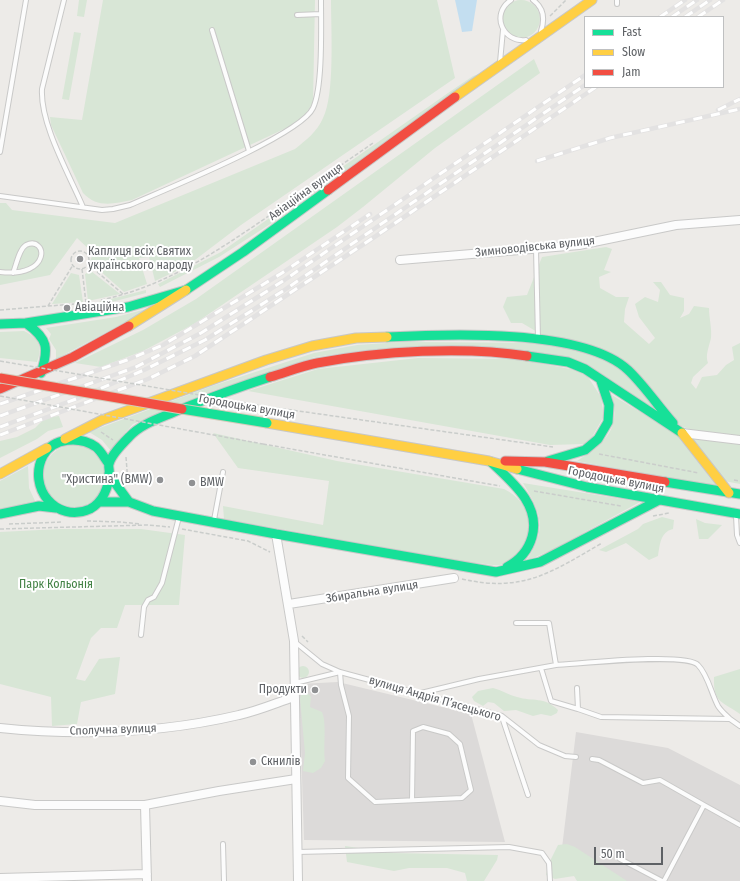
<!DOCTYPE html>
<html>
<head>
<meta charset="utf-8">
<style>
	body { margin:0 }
	#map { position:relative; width:740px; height:881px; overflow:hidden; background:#edebe8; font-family:"Fira Sans Condensed",sans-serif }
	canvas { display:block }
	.legend { position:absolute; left:584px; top:16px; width:140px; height:72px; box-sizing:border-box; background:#fff; border:1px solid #bfc0c1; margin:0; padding:5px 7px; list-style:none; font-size:12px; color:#5e6165 }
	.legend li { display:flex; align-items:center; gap:8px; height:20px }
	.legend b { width:20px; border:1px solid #bfc0c1 }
	.scale { position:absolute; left:594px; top:847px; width:69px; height:18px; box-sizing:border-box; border:2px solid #5e6165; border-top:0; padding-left:5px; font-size:12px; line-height:14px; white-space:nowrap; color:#5e6165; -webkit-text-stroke:3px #fff; paint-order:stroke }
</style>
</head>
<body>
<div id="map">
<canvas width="740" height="881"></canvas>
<ul class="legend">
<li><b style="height:5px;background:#16e098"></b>Fast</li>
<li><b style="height:5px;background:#ffcf43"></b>Slow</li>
<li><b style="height:5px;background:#f24e42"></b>Jam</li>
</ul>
<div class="scale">50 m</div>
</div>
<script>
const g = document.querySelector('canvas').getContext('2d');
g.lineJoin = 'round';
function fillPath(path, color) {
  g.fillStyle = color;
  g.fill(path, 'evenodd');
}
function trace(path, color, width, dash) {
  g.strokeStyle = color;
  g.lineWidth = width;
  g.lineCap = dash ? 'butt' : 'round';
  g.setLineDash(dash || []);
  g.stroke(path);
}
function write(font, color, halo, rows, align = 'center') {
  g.font = font + ' "Fira Sans Condensed",sans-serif';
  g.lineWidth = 4;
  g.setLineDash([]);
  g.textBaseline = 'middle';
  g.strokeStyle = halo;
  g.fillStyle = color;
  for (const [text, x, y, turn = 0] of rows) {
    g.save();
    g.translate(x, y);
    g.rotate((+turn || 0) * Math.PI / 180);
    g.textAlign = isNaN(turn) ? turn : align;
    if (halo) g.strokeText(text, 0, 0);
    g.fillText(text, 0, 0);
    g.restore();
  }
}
const industrial = new Path2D(`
	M338,682L471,714L505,842L304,840L299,684Z
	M576,732L668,748L740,785V881H622L562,848Z`);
const green = new Path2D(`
	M79,0H87L84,17L77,16Z
	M103,0H315L313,102L306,114L295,124L132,200C113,204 97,208 83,193L51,125L50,117L82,120Z
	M331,0H437L455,78L241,225L187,266L155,281L149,257L139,258L147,284L124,292L90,262L93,253L77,238L50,275L0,285V203H6L12,210L115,223L295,149C306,140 317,132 323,118C335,95 331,29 331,0Z
	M502 19a19 19 0 1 1 38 0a19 19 0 1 1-38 0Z
	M74,32L81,33L69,100L62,99Z
	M534,59L540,73L435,148L363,207L337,227L194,324L143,351L101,367L75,363L143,330L196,299Z
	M482,73L275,221L219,257L160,287L158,284L221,252L448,93L473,76Z
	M606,247L612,249L604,270L611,272L599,277L600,288L616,297H629L625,309L624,322L649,344L655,338L639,317L635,304L645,297L658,302L660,290L653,282H661L670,295L684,298V311L680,318L689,314L694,306L709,308C709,318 712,328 711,338C709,347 705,355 708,363L693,377L691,383L696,389L702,377L717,375L726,365L734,360L732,347L740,343V440L697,432L681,426L583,363L402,347L359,351L315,357L215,390L133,424L117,442L111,451L102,440L89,432L212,386L314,353L357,345L402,342L556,343L522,323H511L503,307L507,297L527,295L542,257Z
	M91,271L120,294L88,301L85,274Z
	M71,273L79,275L83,302L52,304Z
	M146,290V293L100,305L99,302Z
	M154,307L56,359V350L49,339L51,334L46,328L116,317Z
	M24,331C39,338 43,347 37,362L0,358V332Z
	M418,358L516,359L576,370L588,377L601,397L604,416L592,437L584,444L550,445L248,391L318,369Z
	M612,395L675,433L718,488L577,461C604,443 621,431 612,395Z
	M59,416L63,427L48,431L37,439L0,458V441L17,437L35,428L45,418Z
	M213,433L337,461L504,489C532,502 537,535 515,555C510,560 506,564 499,565C492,566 482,563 474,563L224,519L223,506L323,525L329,481L238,468Z
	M692,437L740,444V484L724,481Z
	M43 476a31 31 0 1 1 62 0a31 31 0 1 1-62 0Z
	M28,466L29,488L35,501L0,511V481Z
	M523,483L640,502L552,550L526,561C548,529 541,513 523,483Z
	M662,517L674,520L673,529C660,532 660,545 658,556L649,560L626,543L606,552L599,550L638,529L643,524Z
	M696,519L705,523L722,525L708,539H699Z
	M60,529H141L185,535L179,605H125L117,628H101L91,638L76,679L85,681L99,659L120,657L115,694L81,702L77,724L52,726L51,697L0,684V532Z
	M297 672a6 6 0 1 1 12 0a6 6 0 1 1-12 0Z
	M740,669V714C722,701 713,703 714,677Z
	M493,688C502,690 508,695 517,697C533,702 544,696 558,710L557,713L551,716L541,714L533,716L516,710L504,711L494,703L488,702L483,706L474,701L472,697L478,691Z
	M302,691L307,692L311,697L310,707L322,712C327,723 323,746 325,761L321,768L313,773L303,771L305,753L300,699Z
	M567,844L575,847L627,881H577L574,876L555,879L546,875L549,863L558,845Z
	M345,846L392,853L498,855L497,860L484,881H467L465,873L447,868H409L394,871L347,862Z`);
const water = new Path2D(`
	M455,0H477L472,31L462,32Z`);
const path = new Path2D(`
	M550,16L566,0
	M71 260a9 9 0 1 1 18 0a9 9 0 1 1-18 0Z
	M88,264L124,295
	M82,269L86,303
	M101,300C167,286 219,250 273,213C306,189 340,166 373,143
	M48,306L73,265
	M0,310L74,304
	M270,407L553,447
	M101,432L113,440
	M263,444L500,486
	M599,454L699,473
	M126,457L128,483
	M734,480L740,481
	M534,491L621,506
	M653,516L669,513
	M87,521L120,522L141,524
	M9,524L63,522
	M0,529L147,525L170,527
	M182,529L248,541L270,552
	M462,579C523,593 552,572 602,543
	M302,636L308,642`);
const lane = new Path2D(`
	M64,0L42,89C40,124 69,174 83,207
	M511,0C490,14 503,43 526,40
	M533,0C544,8 545,19 541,31
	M617,4V0
	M297,15L321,14
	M212,30L249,151
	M500,62L503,30
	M0,152L26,0
	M0,196L102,210L113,209L130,205C164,190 301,135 313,108C323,87 321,26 321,0
	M536,249L538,339
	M0,272C53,278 47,235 26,245C19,249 16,266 13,273
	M736,516L737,535L740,543
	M214,520L223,472
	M141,635L144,607L148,600L154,597L162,583L179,517
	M295,642L322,664L340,672L502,716L539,745L565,756L576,757
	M556,665C578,664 686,652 698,665C708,675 711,693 718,706C721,711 726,715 730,719
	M541,668L551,701L578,709L577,688
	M295,683L340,672L341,685L349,716L348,778L375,802L462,798L471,790L460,744L449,734L423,727L413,731L412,800
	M421,693L479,679L556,665L549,623H516
	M578,709L601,717L730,719L740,726
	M502,717L528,795
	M592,759L599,760L643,783L660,780L704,805
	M223,844L224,881
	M297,852L509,847L542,853L549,863L550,881
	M620,859L662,881
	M664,881L704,805L740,825`);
const street = new Path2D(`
	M400,260L579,245L676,225L740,220
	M682,433L740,440
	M276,534L294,641L298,881
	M289,604L454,578
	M0,728C79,736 162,733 239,715C258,711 276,703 294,697
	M0,801L35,805H145L219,791L296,779
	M145,805L147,881
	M0,878L147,874`);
const fast = new Path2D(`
	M26,323C48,339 49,348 41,373
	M0,324L26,323L128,307L186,290L243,252L328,190
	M387,337C447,334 583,328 628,370C644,385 658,406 673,423
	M527,356L568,362L585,369L682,433
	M548,461L585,450L598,439L608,422L609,405L601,381
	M491,462C512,482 541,505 532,537C528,551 520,560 507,567
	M109,464C105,459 101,451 96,447C80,436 53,437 43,456C27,487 56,524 90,509C103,502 109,487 109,473C110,471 108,467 109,464C111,455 122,444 129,437C142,423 161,418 179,410C209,398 239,387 270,377
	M517,469L587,487L740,514
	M110,476L129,502
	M665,482L740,494
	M99,502H129L153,511L276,534
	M0,514L39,506L56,508
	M276,534L496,572L540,562L659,500`);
const slow = new Path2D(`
	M455,97L592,0
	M129,326L186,290
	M267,423L489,461L517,469
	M682,433L729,493
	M65,439L102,420L266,360L312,346L356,338L387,337
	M0,474L47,448`);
const jam = new Path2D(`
	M328,190L455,97
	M270,377C285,373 301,366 317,363C380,351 464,346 527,356
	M0,389L73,357L129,326
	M505,461L545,462L665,482`);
const rail = new Path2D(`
	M660,17L685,0
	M672,17L697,0
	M685,17L710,0
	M698,17L723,0
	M718,110L740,99
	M537,161L610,138L740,109
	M0,404L127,360L163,345L282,273L370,214
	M0,416L136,367L201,333L283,281L585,75
	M0,427L76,399L144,370L205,340L283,291L585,85
	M0,435L148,379L195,356L376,236L596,87`);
const pathBridge = new Path2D(`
	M0,361L270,407
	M0,396L263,444`);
const fastBridge = new Path2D(`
	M182,409L267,423`);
const jamBridge = new Path2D(`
	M0,378L182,409`);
const markers = [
	[80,259,4,"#909193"],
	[67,308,4,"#909193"],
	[160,480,4,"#909193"],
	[192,483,4,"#909193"],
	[315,690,4,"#909193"],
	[253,762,4,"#909193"]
];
const streetNames = [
	["Авіаційна вулиця",306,192,-36],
	["Зимноводівська вулиця",535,247,-6],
	["Городоцька вулиця",247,407,10],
	["Городоцька вулиця",616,480,11],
	["Збиральна вулиця",372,592,-9],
	["вулиця Андрія Пʼясецького",435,699,16],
	["Сполучна вулиця",113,730,-2]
];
const poiNames = [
	["Каплиця всіх Святих",88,252],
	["українського народу",88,266],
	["Авіаційна",75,308],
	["\"Христина\" (BMW)",152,480,"right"],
	["BMW",200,483],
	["Продукти",307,690,"right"],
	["Скнилів",261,762]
];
const parkNames = [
	["Парк Кольонія",56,585]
];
fillPath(industrial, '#dcdad9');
fillPath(green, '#d8e6d6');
fillPath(water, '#c3def0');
trace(lane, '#c9c9c8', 6);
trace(street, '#c9c9c8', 10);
trace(fast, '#c7c7c7', 11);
trace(slow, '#c7c7c7', 11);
trace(jam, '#c7c7c7', 11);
trace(path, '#cacdcb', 1.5, [4, 2]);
trace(lane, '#fcfcfc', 4);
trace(street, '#fcfcfc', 8);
trace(fast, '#16e098', 9);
trace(slow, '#ffcf43', 9);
trace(jam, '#f24e42', 9);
trace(rail, '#e3e2e2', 4.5);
trace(rail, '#fff', 3, [9]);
trace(fastBridge, '#d2cab9', 11, []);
trace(jamBridge, '#d2cab9', 11, []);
trace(pathBridge, '#cacdcb', 1.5, [4, 2]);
trace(fastBridge, '#16e098', 9);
trace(jamBridge, '#f24e42', 9);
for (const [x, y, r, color] of markers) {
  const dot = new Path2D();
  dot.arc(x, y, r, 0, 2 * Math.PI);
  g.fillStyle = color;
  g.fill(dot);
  trace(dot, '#fff', 1.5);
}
write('12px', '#5e6165', '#fff', streetNames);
write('12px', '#5e6165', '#fff', poiNames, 'left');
write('12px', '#418143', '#fff', parkNames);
</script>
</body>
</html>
